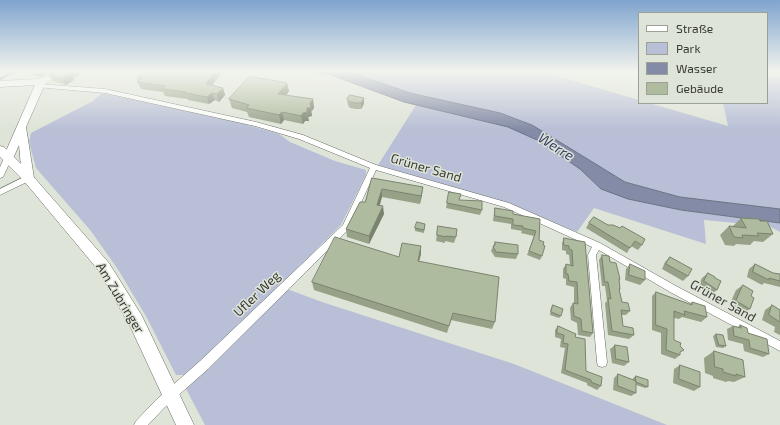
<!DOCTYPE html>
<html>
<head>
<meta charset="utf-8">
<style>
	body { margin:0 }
	#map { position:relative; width:780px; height:425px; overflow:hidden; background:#dfe4d8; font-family:"Exo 2",sans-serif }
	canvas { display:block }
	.legend { position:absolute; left:638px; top:12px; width:130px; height:92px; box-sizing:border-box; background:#dfe4d8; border:1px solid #9ca097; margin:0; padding:5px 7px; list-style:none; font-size:12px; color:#383a35 }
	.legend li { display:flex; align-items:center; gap:8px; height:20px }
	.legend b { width:20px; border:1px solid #9ca097 }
</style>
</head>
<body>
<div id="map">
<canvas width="780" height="425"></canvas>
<ul class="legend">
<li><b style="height:5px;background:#fff"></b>Straße</li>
<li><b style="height:11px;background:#b8bfd6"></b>Park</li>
<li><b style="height:11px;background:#838ba6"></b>Wasser</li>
<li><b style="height:11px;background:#afbb9e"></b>Gebäude</li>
</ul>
</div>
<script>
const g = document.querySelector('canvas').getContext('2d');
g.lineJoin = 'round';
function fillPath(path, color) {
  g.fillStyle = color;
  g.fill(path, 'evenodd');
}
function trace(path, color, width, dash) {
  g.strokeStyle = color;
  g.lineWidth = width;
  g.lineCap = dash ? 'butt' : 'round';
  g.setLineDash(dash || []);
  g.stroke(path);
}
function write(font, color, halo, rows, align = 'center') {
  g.font = font + ' "Exo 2",sans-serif';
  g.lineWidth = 3;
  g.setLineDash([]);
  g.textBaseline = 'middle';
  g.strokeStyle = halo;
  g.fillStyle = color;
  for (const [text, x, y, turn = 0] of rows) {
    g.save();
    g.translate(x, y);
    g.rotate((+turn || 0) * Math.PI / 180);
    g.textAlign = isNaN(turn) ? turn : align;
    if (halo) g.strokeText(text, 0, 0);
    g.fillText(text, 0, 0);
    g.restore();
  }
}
const green = new Path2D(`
	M347,71H540L639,100V103H649L728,126L723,103H767V76L780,77V209L680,197L625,182L532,125L500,113L410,93Z
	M102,93L241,123L279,134L290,142L335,161L366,170V175L341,225L213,352L186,375H176L147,318L119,271L91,231L36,168L29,142L31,133L93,101Z
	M416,105L508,127L537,140L580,169L601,189L681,210L780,223V232L769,226L704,220L706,244L594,208L577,232L506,203L378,165Z
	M287,289L322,302L514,364L667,425H205L185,387Z`);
const water = new Path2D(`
	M238,71H347L410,93L500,113L532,125L625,182L680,197L780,209V223L681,210L628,199L601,189L580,169L537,140L508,127L404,102L331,75L315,72H256Z`);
const stream = new Path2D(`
	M0,79L15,71`);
const street = new Path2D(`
	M39,84L105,89L256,122L303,135L376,165L509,203L600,243L676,286L780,341V351L670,292L599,250L596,255L607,362L606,366L602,367L598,366L597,362L588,255L592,247L504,207L376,170L349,229L208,369L164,408L148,425H134L136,421L156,400L200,361L343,225L370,168L299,139L255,126L105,93L37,87L36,86Z
	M8,155L12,158L3,177L0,178V167L5,156Z
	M28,175L32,178L31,180L0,195V189Z`);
const secondary = new Path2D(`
	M56,71H66L45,84L26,127L34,178L32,181H24L22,178L19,145L12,161H4L3,158L35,85L0,87V81L39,79Z`);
const primary = new Path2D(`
	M0,146L4,147L32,175L109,263L142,316L194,425H176L130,326L99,271L24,181L0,157Z`);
const wall = new Path2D(`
	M29,71H49L50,72L40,77L32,75Z
	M57,71H85L73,78L74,80L66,85L53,81L49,75Z
	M144,71H223L212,85L223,88L225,95L219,102L215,100L209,104L188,100V99L165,96L163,92L141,89L137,82L138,81L137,78Z
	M289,91L286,96L313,99L314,108L311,112L312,116L308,117L309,121H305L303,124L284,120L281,124L249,117L247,112L232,108L229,99Z
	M364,98V104L361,109H356L350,108L348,105L347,99Z
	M372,178L422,195L420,204L382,197L380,205L384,214L369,244L347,237L346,229L365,202Z
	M449,192L459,200L482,210L480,215L446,208Z
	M495,208L513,214L540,219L539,240L543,245L542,256L540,260L527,255L534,236L521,233L522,231L511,229V224L493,221L494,213Z
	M594,217L642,245L638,250L631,246L627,253L586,228L589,223Z
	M741,218L760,221L773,234L763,242L754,241L750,245L736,244L734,246L725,245L720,235L729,226L732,227Z
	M425,224L424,233L415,231V228Z
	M438,226L456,237L454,243L445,241V243L436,241Z
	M564,238L585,242L593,333L590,337L578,335L577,323L571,320L570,308L573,303L574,304V287L566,285V279L563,278V269L566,264L570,265L569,255L566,254V251L562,250V243Z
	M495,242L518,254L516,259L495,257L491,251Z
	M421,254L419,261L495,322L492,329L451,320L447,333L314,290L312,282L399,257Z
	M602,255L610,262L620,279L619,281L620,289L619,291L622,302L630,311L626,315H622L623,326L634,335L629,339L608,335L605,303L607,301L605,286H602L599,260Z
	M670,257L688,276L683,281L662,269L665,262Z
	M630,264L645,280L640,285L625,280L626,269Z
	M755,264L773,273L780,274V287L764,283L762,285L747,277L749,269Z
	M708,273L715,278L717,290L711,295L698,286L702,278Z
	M743,285L751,296L750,309L743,314L729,306L736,290Z
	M656,292L689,304L692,302L707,317L701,322L682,317L679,319L674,318V340L680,353V355L675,359L661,354V333L652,330V296Z
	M553,305L561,316L559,318L550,315L551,308Z
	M772,305L780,310V335L774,332L775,327L762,320L765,310Z
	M740,325L769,354L763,357L744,351L743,344L728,340L727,329L733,326L738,327Z
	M558,326L575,337L586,371L601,386L597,390L587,385V383L561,373L565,348L560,347L561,339L555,337V330Z
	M716,334L726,346L723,348L716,347L713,336Z
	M615,345L629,362L624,366L612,363L610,349Z
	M714,351L745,377L734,382L728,381L726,382L713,378V376L705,373L704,358Z
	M680,365L700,387L694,391L673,383L674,369Z
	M618,374L633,380V378L636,376L648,387L645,388L636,385V393L631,396L613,390L614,378Z`);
const shadedWall = new Path2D(`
	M35,71H49L50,72L40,77Z
	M72,71H85L73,78L74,80L66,85L62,79L68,73Z
	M215,71H223L208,91L206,84Z
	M287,83L289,91L280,103L278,94Z
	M223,88L225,95L219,102L217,94Z
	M212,93L215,100L209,104L207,97Z
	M364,98V104L361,109V103Z
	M313,99L314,108L311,112L310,103Z
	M307,108H311L312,116L308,117Z
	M282,112L284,120L281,124L279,115Z
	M307,112L309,121H305L303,124L301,116L303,113Z
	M423,187L422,195L420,204L421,196Z
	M382,189V197L377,213V205Z
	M383,206L384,214L369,244V236Z
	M421,246V254L417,269L418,261Z`);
const building = new Path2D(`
	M57,71H72L68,73L70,74L62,79L49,75Z
	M144,71H215L206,84L223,88L217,94L212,93L207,97L185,93L186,92L162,89L165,86L137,82L141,79L137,78Z
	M250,76L287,83L278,94L313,99L310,103L311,108H307V112L303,113L301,116L282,112L279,115L246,108L249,105L229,99Z
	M350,95L364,98L361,103H355L350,102L347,99Z
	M372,178L423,187L421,196L382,189L377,205L383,206L369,236L346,229L360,202H365Z
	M449,192L461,194L459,200L482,201V210L447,203Z
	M495,208L513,211V214L540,219L539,240L544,242L543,245L545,246L542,256L529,251L536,231L523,228V226L513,225V219L495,216Z
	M594,217L608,225H613L620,228L622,226L645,239L642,245L635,241L630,248L589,223Z
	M741,218L759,219L760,221H767L773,234L757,233L759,236L742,235L743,238L734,237L729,226L746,228Z
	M417,222L425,224L424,230L415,228Z
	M438,226L457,229L456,237L446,236V237L437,235Z
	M335,237L399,257L402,243L421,246L418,261L499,277L495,322L453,313L449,326L312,282Z
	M564,238L585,242L593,333L582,331L581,319L574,316L573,303L578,304L577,282L569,281L568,274H566V264L573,266L572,250L569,249V246L564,245Z
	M495,242L518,245V254L496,252L493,246L495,245Z
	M602,255L609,256L610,262L616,263L620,279H619L620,289H619L622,302L628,303L630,311L621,310L623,326L633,328L634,335L612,331L608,298L611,299L608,282H605Z
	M670,257L692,269L688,276L666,264Z
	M630,264L645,271V280L629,275Z
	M755,264L773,273L780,274V281L769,278V280L753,272Z
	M708,273L715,277V278L721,281L717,290L704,281Z
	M743,285L753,291L751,296L754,298L750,309L736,301Z
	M656,292L692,305V302L705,306L707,317L684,311L685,315L674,311V340L681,343L680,346L684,350L680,352V355L666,350L667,329L656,325Z
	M553,305L563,309L561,316L551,312Z
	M772,305L780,310V322L769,315Z
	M740,325L747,328L748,333L767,339L769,354L750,348L749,340L734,336L733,326L741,328Z
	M558,326L576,334L575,337L585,339L586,371L602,377L601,386L591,382V380L565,370L568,344L563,343L564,335L557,333Z
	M716,334L723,335L726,346L719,345Z
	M615,345L627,347L629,362L616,359Z
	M714,351L743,360L745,377L736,374V376L723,372V369L715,367Z
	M680,365L700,372V387L679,379Z
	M618,374L636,381V393L618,386Z
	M636,376L648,380V387L636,382Z`);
const streetNames = [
	["Grüner Sand",426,168,16],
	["Ufler Weg",257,294,-44],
	["Am Zubringer",120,298,59],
	["Grüner Sand",723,301,29]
];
const waterNames = [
	["Werre",556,147,32]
];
fillPath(green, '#b8bfd6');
fillPath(water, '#838ba6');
trace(water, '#6c7384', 1);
trace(stream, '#6c7384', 2);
trace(street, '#656a5f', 1);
trace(secondary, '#656a5f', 1);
trace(primary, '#656a5f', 1);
fillPath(street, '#fff');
fillPath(secondary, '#fff');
fillPath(primary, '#fff');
fillPath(wall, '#96a188');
fillPath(shadedWall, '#7a836f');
fillPath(building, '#afbb9e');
trace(building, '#7a836f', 1);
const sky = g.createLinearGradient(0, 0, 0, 130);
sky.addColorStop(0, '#7fa4ce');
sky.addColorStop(0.55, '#f1f3ed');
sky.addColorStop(1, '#f1f3ed00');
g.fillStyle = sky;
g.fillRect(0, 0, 780, 130);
write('13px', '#383a35', '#dfe4d8', streetNames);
write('italic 14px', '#363f69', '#dfe4d8', waterNames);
</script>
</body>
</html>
